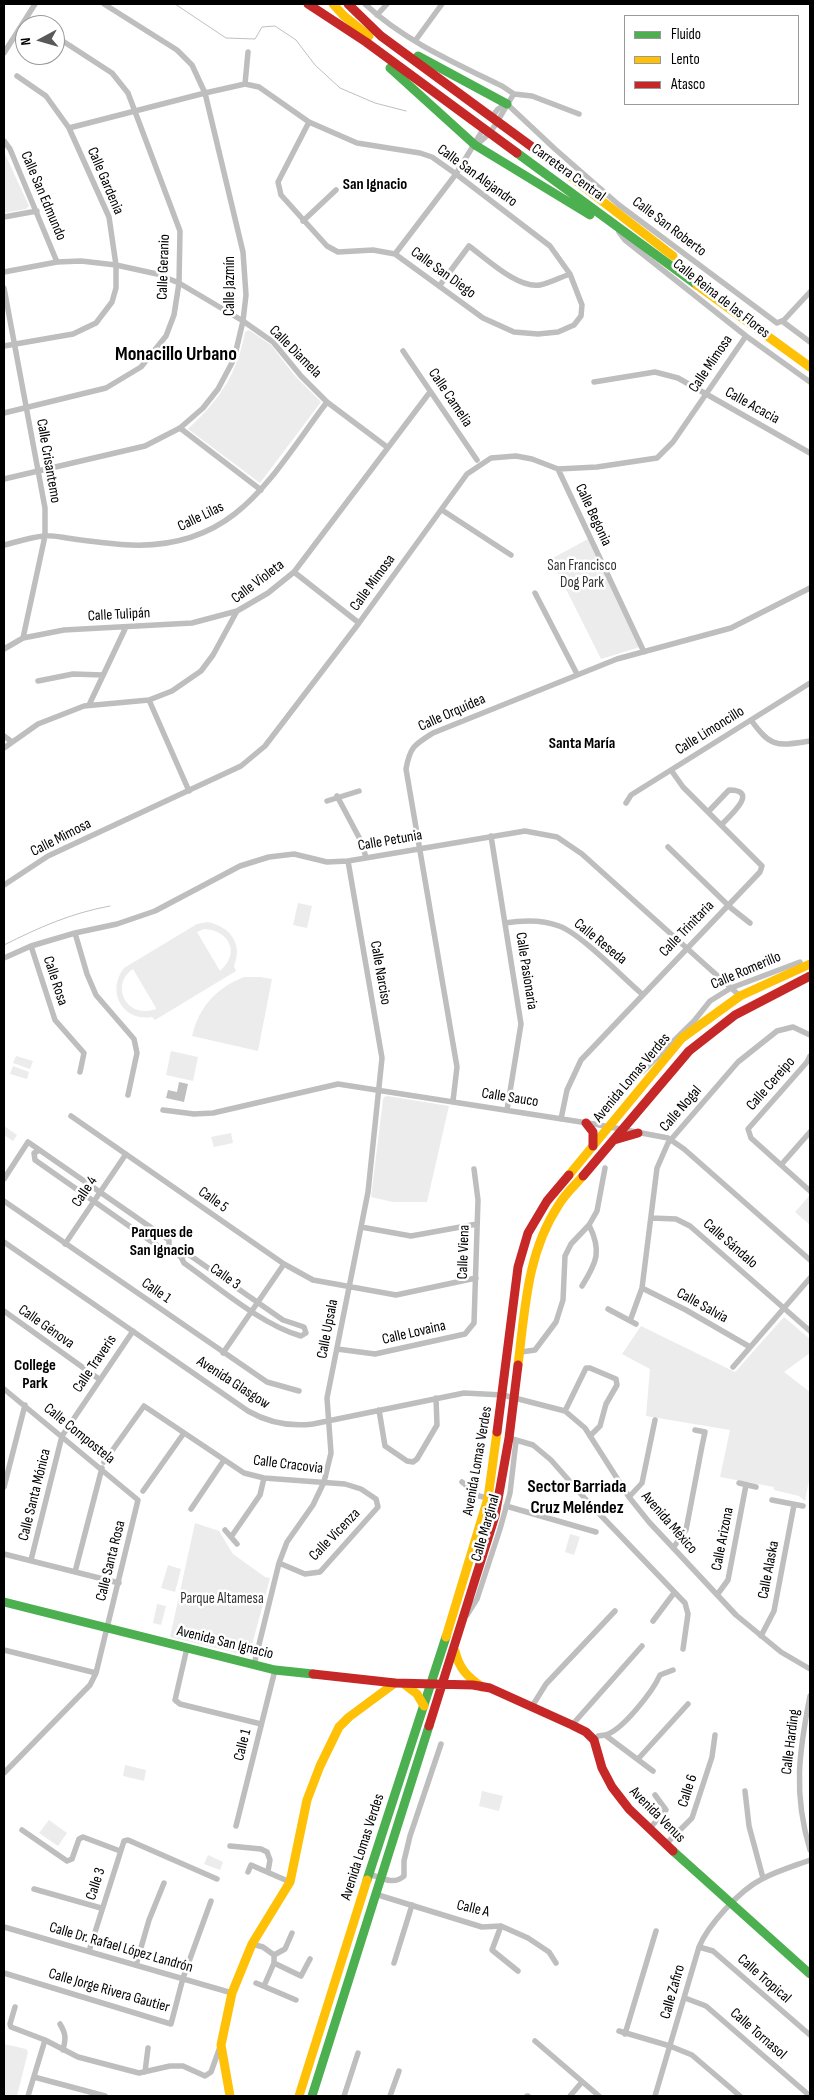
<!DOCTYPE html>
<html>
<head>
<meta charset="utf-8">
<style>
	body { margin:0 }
	#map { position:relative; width:814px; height:2100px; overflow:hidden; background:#fff; font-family:"Sofia Sans Condensed",sans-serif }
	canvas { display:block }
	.frame { position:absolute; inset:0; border:5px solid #000; pointer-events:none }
	.legend { position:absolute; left:624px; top:15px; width:175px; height:90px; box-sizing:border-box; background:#fff; border:1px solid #999; margin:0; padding:6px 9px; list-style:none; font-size:15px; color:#000 }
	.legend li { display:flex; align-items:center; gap:10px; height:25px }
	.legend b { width:25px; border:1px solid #999 }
	.north { position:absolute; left:15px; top:15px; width:50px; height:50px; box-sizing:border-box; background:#fff; border:1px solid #999; border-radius:50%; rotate:264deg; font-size:14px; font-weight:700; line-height:20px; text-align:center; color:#000 }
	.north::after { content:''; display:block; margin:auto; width:18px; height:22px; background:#595959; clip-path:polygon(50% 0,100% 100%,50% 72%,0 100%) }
</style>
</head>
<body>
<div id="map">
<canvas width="814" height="2100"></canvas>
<div class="frame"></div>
<ul class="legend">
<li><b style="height:6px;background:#4caf50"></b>Fluido</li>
<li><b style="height:6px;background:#ffc107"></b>Lento</li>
<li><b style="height:6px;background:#c62828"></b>Atasco</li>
</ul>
<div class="north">N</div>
</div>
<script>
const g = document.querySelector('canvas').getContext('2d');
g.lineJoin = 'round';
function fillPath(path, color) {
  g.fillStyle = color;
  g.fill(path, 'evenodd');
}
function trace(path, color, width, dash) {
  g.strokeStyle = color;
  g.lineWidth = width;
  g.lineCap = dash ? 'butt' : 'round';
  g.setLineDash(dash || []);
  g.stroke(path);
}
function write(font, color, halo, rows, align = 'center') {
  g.font = font + ' "Sofia Sans Condensed",sans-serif';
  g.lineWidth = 5;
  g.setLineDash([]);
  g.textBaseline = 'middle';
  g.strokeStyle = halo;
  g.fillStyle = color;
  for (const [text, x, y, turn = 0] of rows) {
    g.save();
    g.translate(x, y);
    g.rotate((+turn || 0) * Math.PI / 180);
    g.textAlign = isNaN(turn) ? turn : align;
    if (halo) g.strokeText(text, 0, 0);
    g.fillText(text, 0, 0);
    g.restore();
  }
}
const green = new Path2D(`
	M4,152L29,206L26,209L4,213Z
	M249,330L271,345L295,376L321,402L260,483L188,429C219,400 237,375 245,332Z
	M588,539L640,647L601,659L551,559Z
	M298,903L312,906L307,928L293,925Z
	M208,922C230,927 243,943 234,966L236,971L155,1020L152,1017C122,1022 106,991 124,968L197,924ZM204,929C229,930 241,953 220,971L197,932ZM133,969L156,1008V1009C127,1020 109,985 133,969Z
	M244,977H260L272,979L258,1051L192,1036C199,1007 216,988 244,977Z
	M171,1051L198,1057L193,1081L166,1075Z
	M16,1056L33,1061L30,1069L13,1063Z
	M13,1066L29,1072L27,1079L10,1074Z
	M387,1096L449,1106L427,1202H393L371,1197L383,1100L384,1097Z
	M4,1126L17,1135L13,1141L4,1135Z
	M231,1133L233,1143L214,1147L211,1137Z
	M809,1196L810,1197V1225L795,1212Z
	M784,1317L810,1339V1353L784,1372L810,1392V1475L805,1501L799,1496L774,1490V1487L720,1477L730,1430L646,1416L650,1369L622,1354L641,1326L735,1372Z
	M195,1523L219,1531L233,1554L265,1577L270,1578L249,1656L170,1637Z
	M570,1534L580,1537L574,1555L565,1552Z
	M168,1565L181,1569L175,1592L161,1588Z
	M157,1604L166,1606L161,1625L153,1623Z
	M125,1765L146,1770L144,1781L123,1776Z
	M482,1791L503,1796L499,1811L479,1806Z
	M49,1820L67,1833L58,1846L39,1833Z
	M208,1855L223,1862L220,1870L204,1864Z
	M4,2044L26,2049L28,2052L17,2096H4Z`);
const water = new Path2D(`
	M179,1082L188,1084L184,1102L166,1098L168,1090L177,1092Z`);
const stream = new Path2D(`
	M175,4L226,38L255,39L262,27L275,26L296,40L315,65L340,88L375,103L406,111
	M4,945C38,928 71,913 110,906`);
const street = new Path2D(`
	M365,4C403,40 455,63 502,86L514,94
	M377,15L387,4
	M415,41L442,4
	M4,53L35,4
	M245,84L248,52
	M514,94L532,96L579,114
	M507,104L555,149L619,205L777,323L784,320L810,292
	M491,118L498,109L506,104
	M69,128L205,93L245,84L259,87L309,122L357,143L420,153L432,157L456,174L550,246L570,274L582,305L581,316L574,325L558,332L538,334L514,332L483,318L395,254L373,250L338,252L327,246L281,195L278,182L309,122
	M4,141L10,149L57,262
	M475,145C495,134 501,112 514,94
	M4,217L37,211
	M303,221L336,190
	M619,232L625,240L746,336L810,382
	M395,254L456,174L484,128
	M4,272L57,262L81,261L116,265L157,274L179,283L243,321L273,342L301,376L327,402L387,447
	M440,285L469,246C487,259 518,289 540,285C550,283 561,277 570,274
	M4,288L45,508V536L23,638
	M782,321L810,342
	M4,346L73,334L96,323L112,302L116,288V265L109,217L69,128L46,96L17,76
	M403,351L477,460
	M594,382L655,372L678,378L810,453
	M4,413L106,388L141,367L166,336L174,315L179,283L180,231L128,93L112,73L55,36
	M180,428L261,490
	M558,469L644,652
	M4,479L145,446L180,428L203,408L218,389L234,359L243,321L246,295L243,252L205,93L192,65L177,50L104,4
	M442,510L511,555
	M4,545C17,542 31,537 44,536C51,535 60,537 67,538C88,541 110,544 131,545C237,549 271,476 327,402
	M294,572L359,623
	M535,593L577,674
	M4,649L23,638L64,630L192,623L237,611
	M38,681L73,674L103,675
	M149,700L189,791
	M89,705L126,627
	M751,720C771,748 777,746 810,741
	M4,736L12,742
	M4,748L38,724L84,706L149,700L172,691L201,671L213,655L237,611L268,593L294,572L430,392
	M337,796L362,843L366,858
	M327,801L359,791
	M626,803L631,795L810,683
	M708,812L729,790C760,790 730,816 721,825
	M491,836L521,1024L507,1110
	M668,847L731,908L750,923
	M4,885L48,856L241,766L265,746L359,623L467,474L491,458L516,456L532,459L558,469L597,467L657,458L673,442L746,336
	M505,923C523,920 541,919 559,926C580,933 623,978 642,994
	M75,933L87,974L96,995L134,1039L137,1053L128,1095
	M31,946L55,1020L84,1053L80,1072
	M4,958L31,946L75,933L117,924L155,911L240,866L269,857L294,854L327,862L348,861L525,831L557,837L582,854L740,996
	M810,1056L807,1062L748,1129L751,1138L810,1191
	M642,1072L694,1021L710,1001L731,988L800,962
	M453,1101L457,1067L406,769C410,747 414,745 433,733L617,659L731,628L810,588
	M163,1110L194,1114L213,1113L338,1084L594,1124L668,1138L684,1149L810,1260
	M71,1116L284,1264L313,1280L396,1295L476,1278
	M561,1119L567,1090L581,1060L760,872L762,866L683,787L671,770
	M38,1151L34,1153L35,1160L162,1249C173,1248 180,1253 184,1263C218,1287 262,1325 301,1336L306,1333L304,1327L283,1320L188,1254L181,1256
	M781,1165L810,1132
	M4,1179L28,1142L169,1240V1248
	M4,1201L267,1382L299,1391
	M651,1218L676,1219L690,1226L810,1331
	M361,1227L411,1236L477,1224
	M4,1242L248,1411C269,1423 289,1427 313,1424L464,1393L503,1395L565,1411L585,1428L629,1497L649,1522L736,1615L781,1652L810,1669
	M65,1244L126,1154
	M582,1286C597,1262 602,1251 589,1225
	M642,1288L686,1310L750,1347
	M608,1309L636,1324
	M4,1311L99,1379
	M630,1321L642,1288L657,1168L668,1143L738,1062L777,1031L793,1027L810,1035
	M337,1349L375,1354L465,1334L474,1323L478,1200L474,1169
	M521,1352L535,1350L556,1322L563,1300L565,1256L571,1244L589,1225L597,1211L605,1168
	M223,1353L284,1264
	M733,1367L810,1278
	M4,1389L138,1500L96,1673L90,1685L4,1773
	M379,1410L385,1446L407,1461L413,1462L417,1459L437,1425L436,1398
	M565,1411L586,1368H590L616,1379L617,1385L606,1404L600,1426L590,1436
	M509,1438L533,1445L551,1460L588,1502L685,1603L688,1614L683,1649
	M104,1462L144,1406L244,1473L264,1478L345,1484L361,1489L376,1499L378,1507L320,1572L305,1574L279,1563
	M462,1482L479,1496L488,1498
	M739,1483L756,1487
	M4,1487L25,1405
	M143,1491L184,1433
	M629,1497L642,1483L655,1420
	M772,1500L803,1506
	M506,1506L596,1532
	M191,1509L224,1460
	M225,1530L237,1544
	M231,1537L260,1495L264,1478
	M673,1548L686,1530L702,1446L705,1432L695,1430
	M4,1554L119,1583
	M31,1560L62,1436L133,1331
	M75,1572L102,1468
	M717,1595L728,1580L746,1485
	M467,1615L477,1599L500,1529L510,1493L516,1441
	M653,1621L674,1593
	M761,1636L774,1611L794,1505
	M187,1648L175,1700L180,1704L261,1724
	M4,1650L96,1673
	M254,1665L279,1563L287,1542L313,1505L324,1482L331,1453L327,1398L368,1192L382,1058L348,861
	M810,1696C799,1752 793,1793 810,1850
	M531,1708L546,1684L615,1611
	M572,1725L642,1646
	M605,1735C622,1731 653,1691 660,1675L673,1670
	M594,1740L598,1736L605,1735L653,1771
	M638,1759L688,1704
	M745,1791L749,1826L763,1878
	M236,1826L275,1670
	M649,1829L666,1810L655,1795
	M22,1830L67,1861L72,1859L79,1839L83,1837L120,1851
	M666,1844L692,1818L712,1757L715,1735
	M230,1846L261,1849L267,1852L270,1860L268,1871
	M248,1872L251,1865L290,1882
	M369,1874C380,1877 393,1886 404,1876V1861L410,1836L441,1744
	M34,1889L101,1908
	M375,1894L482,1927L501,1926L528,1938L549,1952L556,1963
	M501,1926L492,1950L518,1971
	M4,1927L232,1993
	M252,1944L263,1947L274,1955V1963L264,1986
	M699,1947L713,1951L810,2035
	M89,1951L124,1841L128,1840L217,1879
	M274,1955L285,1949L292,1933
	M274,1963L301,1976L310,1959
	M394,1963L412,1905
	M136,1965L149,1920L164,1883
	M4,1973L171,2024L183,1978L211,1901
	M256,1983L296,2000
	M685,1998L706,2006L810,2096
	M15,2007L10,2024L11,2027L45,2040L78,2057L139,2073L170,2066H183L205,2076L211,2072L220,2047
	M60,2024C66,2034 66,2038 63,2050
	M619,2031L670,2046L692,2055L740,2096
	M625,2034L656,1931
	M535,2041L599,2096
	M145,2072L148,2048
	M34,2077L105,2096
	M28,2096L45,2040
	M344,2096L358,2053
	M390,2096L399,2071
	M527,2096H528
	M570,2096L582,2082
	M655,2096L699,1947C708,1925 740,1890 762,1879C777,1871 794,1866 810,1860`);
const fast = new Path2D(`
	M418,56L507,104
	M390,68L475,145L590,215
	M517,153L697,285
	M4,1602L275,1670L313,1674
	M673,1851L810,1974
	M367,1880L446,1637
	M312,2096L429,1726`);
const slow = new Path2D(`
	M333,4L344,16L369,36
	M539,152L673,256
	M697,285L810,367
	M569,1175L682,1038L740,996L810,964
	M518,1365C525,1310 527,1253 558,1206C564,1195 574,1186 583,1176
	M446,1637L488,1498L497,1432
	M455,1651C459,1669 468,1677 482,1687
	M404,1684L417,1694L424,1706
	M230,2096L221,2045L232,1993L252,1944L290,1882L307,1800L320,1766L339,1727L349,1717L395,1683
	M299,2096L367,1880`);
const jam = new Path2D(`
	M308,4L366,42L517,153
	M348,4L381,36L539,152
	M586,1123L593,1132V1146
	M614,1140L638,1133
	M583,1176L689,1051L735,1015L810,976
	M497,1432L518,1267L528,1233L547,1201L569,1175
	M313,1674L395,1683L473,1685L490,1688L572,1725L586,1732L594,1740L602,1768L612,1787L629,1809L673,1851
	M429,1726L495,1516L509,1438L518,1365`);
const streetNames = [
	["Carretera Central",568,173,36],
	["Calle San Alejandro",477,176,36],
	["Calle Gardenia",105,181,67],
	["Calle San Edmundo",43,196,67],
	["Calle San Roberto",669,227,37],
	["Calle Geranio",164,267,-88],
	["Calle San Diego",443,273,36],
	["Calle Jazmín",230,286,-90],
	["Calle Reina de las Flores",721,299,38],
	["Calle Diamela",295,352,45],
	["Calle Mimosa",711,364,-56],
	["Calle Camelia",450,398,56],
	["Calle Acacia",752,406,29],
	["Calle Crisantemo",48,461,80],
	["Calle Begonia",593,515,65],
	["Calle Lilas",201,517,-26],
	["Calle Violeta",258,582,-37],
	["Calle Mimosa",373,583,-54],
	["Calle Tulipán",119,615,-3],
	["Calle Orquídea",452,713,-24],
	["Calle Limoncillo",710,731,-32],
	["Calle Mimosa",61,838,-27],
	["Calle Petunia",390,841,-10],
	["Calle Trinitaria",687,929,-46],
	["Calle Reseda",600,942,39],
	["Calle Pasionaria",526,971,81],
	["Calle Romerillo",746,971,-23],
	["Calle Narciso",380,973,80],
	["Calle Rosa",55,981,72],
	["Avenida Lomas Verdes",632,1078,-50],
	["Calle Cereipo",771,1084,-49],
	["Calle Sauco",510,1098,9],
	["Calle Nogal",681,1109,-49],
	["Calle 4",85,1192,-56],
	["Calle 5",213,1200,35],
	["Calle Sándalo",730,1244,41],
	["Calle Viena",464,1252,-88],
	["Calle 3",225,1277,35],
	["Calle 1",156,1291,35],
	["Calle Salvia",702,1306,29],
	["Calle Génova",46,1327,35],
	["Calle Upsala",328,1329,-79],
	["Calle Lovaina",414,1333,-13],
	["Calle Traveris",95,1364,-56],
	["Avenida Glasgow",233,1383,33],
	["Calle Compostela",79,1434,39],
	["Avenida Lomas Verdes",478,1461,-80],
	["Calle Cracovia",288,1465,7],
	["Calle Santa Mónica",35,1495,-76],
	["Avenida México",669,1523,49],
	["Calle Marginal",486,1528,-74],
	["Calle Vicenza",335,1535,-46],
	["Calle Arizona",723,1539,-79],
	["Calle Santa Rosa",111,1561,-76],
	["Calle Alaska",769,1570,-79],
	["Avenida San Ignacio",225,1643,14],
	["Calle Harding",791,1742,-83],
	["Calle 1",243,1745,-76],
	["Calle 6",688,1791,-72],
	["Avenida Venus",657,1815,45],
	["Avenida Lomas Verdes",363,1847,-72],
	["Calle 3",96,1884,-72],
	["Calle A",473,1909,13],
	["Calle Dr. Rafael López Landrón",121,1948,16],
	["Calle Tropical",764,1979,41],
	["Calle Jorge Rivera Gautier",109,1991,16],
	["Calle Zafiro",673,1992,-74],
	["Calle Tornasol",758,2034,41]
];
const parkNames = [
	["San Francisco",582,566],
	["Dog Park",582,583],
	["Parque Altamesa",222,1599]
];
const neighbourhoodNames = [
	["San Ignacio",375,185],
	["Santa María",582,744],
	["Parques de",162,1233],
	["San Ignacio",162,1251],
	["College",35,1366],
	["Park",35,1384]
];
const quarterNames = [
	["Sector Barriada",577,1487],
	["Cruz Meléndez",577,1508]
];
const districtNames = [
	["Monacillo Urbano",176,355]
];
fillPath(green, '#ececec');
fillPath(water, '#bfbfbf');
trace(stream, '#bfbfbf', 1);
trace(street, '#bebebe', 5.5);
trace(fast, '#4caf50', 9);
trace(slow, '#ffc107', 9);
trace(jam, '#c62828', 9);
write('15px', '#000', '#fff', streetNames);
write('15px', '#333', '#fff', parkNames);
write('bold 16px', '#000', '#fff', neighbourhoodNames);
write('bold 18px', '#000', '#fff', quarterNames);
write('bold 20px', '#000', '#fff', districtNames);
</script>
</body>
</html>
